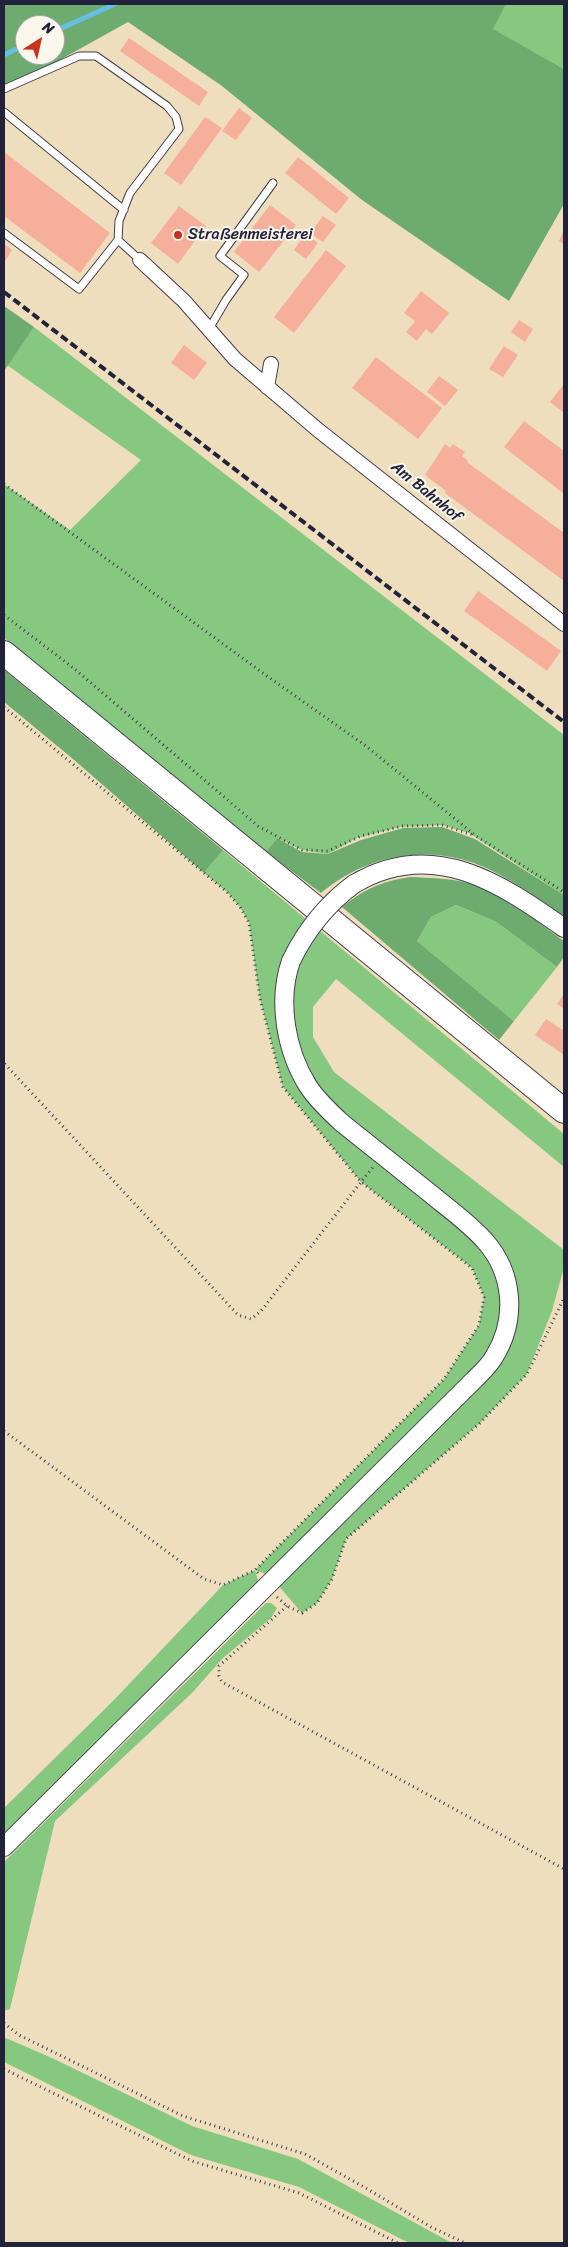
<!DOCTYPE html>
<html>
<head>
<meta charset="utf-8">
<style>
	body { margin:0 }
	#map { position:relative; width:568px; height:2247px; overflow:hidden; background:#efdebd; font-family:Sriracha,sans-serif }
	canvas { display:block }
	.frame { position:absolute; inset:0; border:5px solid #22223b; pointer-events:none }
	.north { position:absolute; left:15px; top:15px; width:50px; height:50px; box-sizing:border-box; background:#fbf7ec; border:1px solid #a4a2a5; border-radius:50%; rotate:35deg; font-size:14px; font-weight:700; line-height:20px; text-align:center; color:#22223b }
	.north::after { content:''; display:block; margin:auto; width:18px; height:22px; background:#c8321e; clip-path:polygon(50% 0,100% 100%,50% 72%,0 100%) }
</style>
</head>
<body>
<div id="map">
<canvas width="568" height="2247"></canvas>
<div class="frame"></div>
<div class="north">N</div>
</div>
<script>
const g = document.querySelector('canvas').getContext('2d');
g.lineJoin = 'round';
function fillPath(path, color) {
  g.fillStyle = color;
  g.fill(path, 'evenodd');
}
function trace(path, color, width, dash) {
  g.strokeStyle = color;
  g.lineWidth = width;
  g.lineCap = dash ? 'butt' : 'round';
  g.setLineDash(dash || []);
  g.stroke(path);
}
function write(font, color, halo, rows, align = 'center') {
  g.font = font + ' Sriracha,sans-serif';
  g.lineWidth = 4;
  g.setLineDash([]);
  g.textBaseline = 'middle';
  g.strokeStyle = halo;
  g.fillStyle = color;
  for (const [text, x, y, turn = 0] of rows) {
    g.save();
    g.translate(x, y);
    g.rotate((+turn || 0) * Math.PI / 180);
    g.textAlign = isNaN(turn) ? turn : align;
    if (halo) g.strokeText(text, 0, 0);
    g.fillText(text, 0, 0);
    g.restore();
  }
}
const green = new Path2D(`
	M506,4H564V69L492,29Z
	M34,327L564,735V895L469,833L442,825L400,827L357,838L328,854L302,850L277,838L266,852L4,638V484L70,530L141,460L7,365Z
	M223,850L564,1134V1167L336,979L313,1007V1037L334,1072L564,1250V1267L552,1311L527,1374L480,1423L346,1539L332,1579L317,1603L302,1613L269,1575L255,1570L259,1584L4,1839V1808L113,1701L223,1585L255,1570L444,1379L479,1325L484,1297L472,1268L361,1182L283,1087L260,999L249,923L240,907L227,892L204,873Z
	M456,905L495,921L557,967L514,1021L417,941L431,917Z
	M266,1603H271L277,1608L271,1618L223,1658L192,1693L55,1821L10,2009L4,2011V1862Z
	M6,2038L52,2058L192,2126L298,2159L452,2243H409L299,2187L191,2155L4,2062V2039Z`);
const forest = new Path2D(`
	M6,4H506L493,29L564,69V204L509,301L362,200L222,86L128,22L4,91V5ZM25,25H55V55H25Z
	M4,306L34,327L4,371Z
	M4,670L223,850L204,873L73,759L4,702Z
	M442,827L475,839L564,895V919C544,904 524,888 502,876C442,841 372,850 321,893L266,852L277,838L302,852L328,854L361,840L403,828Z
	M410,877C430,878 449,878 468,883C504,893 535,920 564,941V957L557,967L495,921L456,905L431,917L417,941L514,1021L499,1040L342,907C365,889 379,882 410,877Z`);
const stream = new Path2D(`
	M55,31L115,4
	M4,55L25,45`);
const building = new Path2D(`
	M129,38L208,92L199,106L120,51Z
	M239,108L252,118L236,140L222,131Z
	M205,117L222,128L181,185L164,173Z
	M4,152L110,233L80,273L4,216Z
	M298,157L349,198L336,214L285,173Z
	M270,205L296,225L259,272L234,252Z
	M179,206L206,226L178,264L151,243Z
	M323,216L336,225L323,242L310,233Z
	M564,229V244L559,241Z
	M305,234L318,243L306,259L294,250Z
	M4,244L12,250L4,263Z
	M326,250L346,266L294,333L274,317Z
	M421,291L449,313L432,334L426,329L417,341L406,332L415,321L404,313Z
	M519,320L533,329L525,342L511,332Z
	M184,345L207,363L194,380L171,363Z
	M504,346L518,355L503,377L489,369Z
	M376,357L442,408L418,439L352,388Z
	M439,376L458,390L445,406L427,392Z
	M564,384V413L550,402Z
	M524,421L564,451V494L504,447Z
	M445,444L450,448L453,444L465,452L462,456L468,461L467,462L564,533V581L445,493L446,491L425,475Z
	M478,591L561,651L547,671L464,611Z
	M564,994V1009L557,1004Z
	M546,1019L564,1031V1055L535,1035Z`);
const path = new Path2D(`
	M4,484L267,676L366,746L476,836L564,892
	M4,615L76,670L258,826L302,850L328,851L361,836L403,826L442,825L473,835
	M4,707L227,892L240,907L249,923L260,999L283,1087L361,1182L261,1311L251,1319L238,1315L4,1063
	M4,1431L204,1579L223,1585L255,1570
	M258,1573L255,1570L444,1379L479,1325L484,1297L472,1268L361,1182L373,1167
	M277,1597L287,1606L302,1613L317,1603L332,1579L346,1539L480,1423L527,1374L564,1298
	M287,1606L219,1666V1676L222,1682L564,1869
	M4,2023L19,2035L183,2116L305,2154L364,2187L431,2227L465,2243
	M4,2069L192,2161L299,2193L398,2243`);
const service = new Path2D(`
	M4,89L79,56H96L167,106L176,117L179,129L130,193L119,221L118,240L79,289L4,233
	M4,112L124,210
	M118,240L140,260
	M209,329L226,300L244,275L220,256L273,183`);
const minor = new Path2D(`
	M140,260L184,301L235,359L318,430L564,624
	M267,387L271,364`);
const tertiary = new Path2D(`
	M354,884C433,837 500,883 564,928
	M4,1847L474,1380C481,1373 489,1366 494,1357C517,1320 514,1274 485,1241C469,1223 449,1209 431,1194C401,1170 372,1147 342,1123C330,1112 317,1100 308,1086C286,1051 277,1001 291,961`);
const trunk = new Path2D(`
	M4,653L564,1111`);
const rail = new Path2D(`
	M4,292L564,722`);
const tertiaryBridge = new Path2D(`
	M291,961C306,930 327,904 354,884`);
const markers = [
	[178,235,5,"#c8321e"]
];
const poiNames = [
	["Straßenmeisterei",188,235]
];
const streetNames = [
	["Am Bahnhof",426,492,39]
];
fillPath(green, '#87c880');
fillPath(forest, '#6dac6e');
trace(stream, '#66bee3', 5);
fillPath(building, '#f5af9b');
trace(service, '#413e4e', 9);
trace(minor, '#413e4e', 16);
trace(tertiary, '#413e4e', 20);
trace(trunk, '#413e4e', 26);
trace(path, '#413e4e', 3, [1, 4]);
trace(service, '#fff', 7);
trace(minor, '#fff', 14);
trace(tertiary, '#fff', 18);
trace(trunk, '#fff', 24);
trace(rail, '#22223b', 4, [8, 4]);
trace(tertiaryBridge, '#413e4e', 20, []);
trace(tertiaryBridge, '#fff', 18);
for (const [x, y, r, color] of markers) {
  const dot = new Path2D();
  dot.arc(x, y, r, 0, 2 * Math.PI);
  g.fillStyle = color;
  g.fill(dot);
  trace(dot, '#fbf7ec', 2);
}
write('16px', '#22223b', '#fbf7ec', poiNames, 'left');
write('16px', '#22223b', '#fbf7ec', streetNames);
</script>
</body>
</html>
